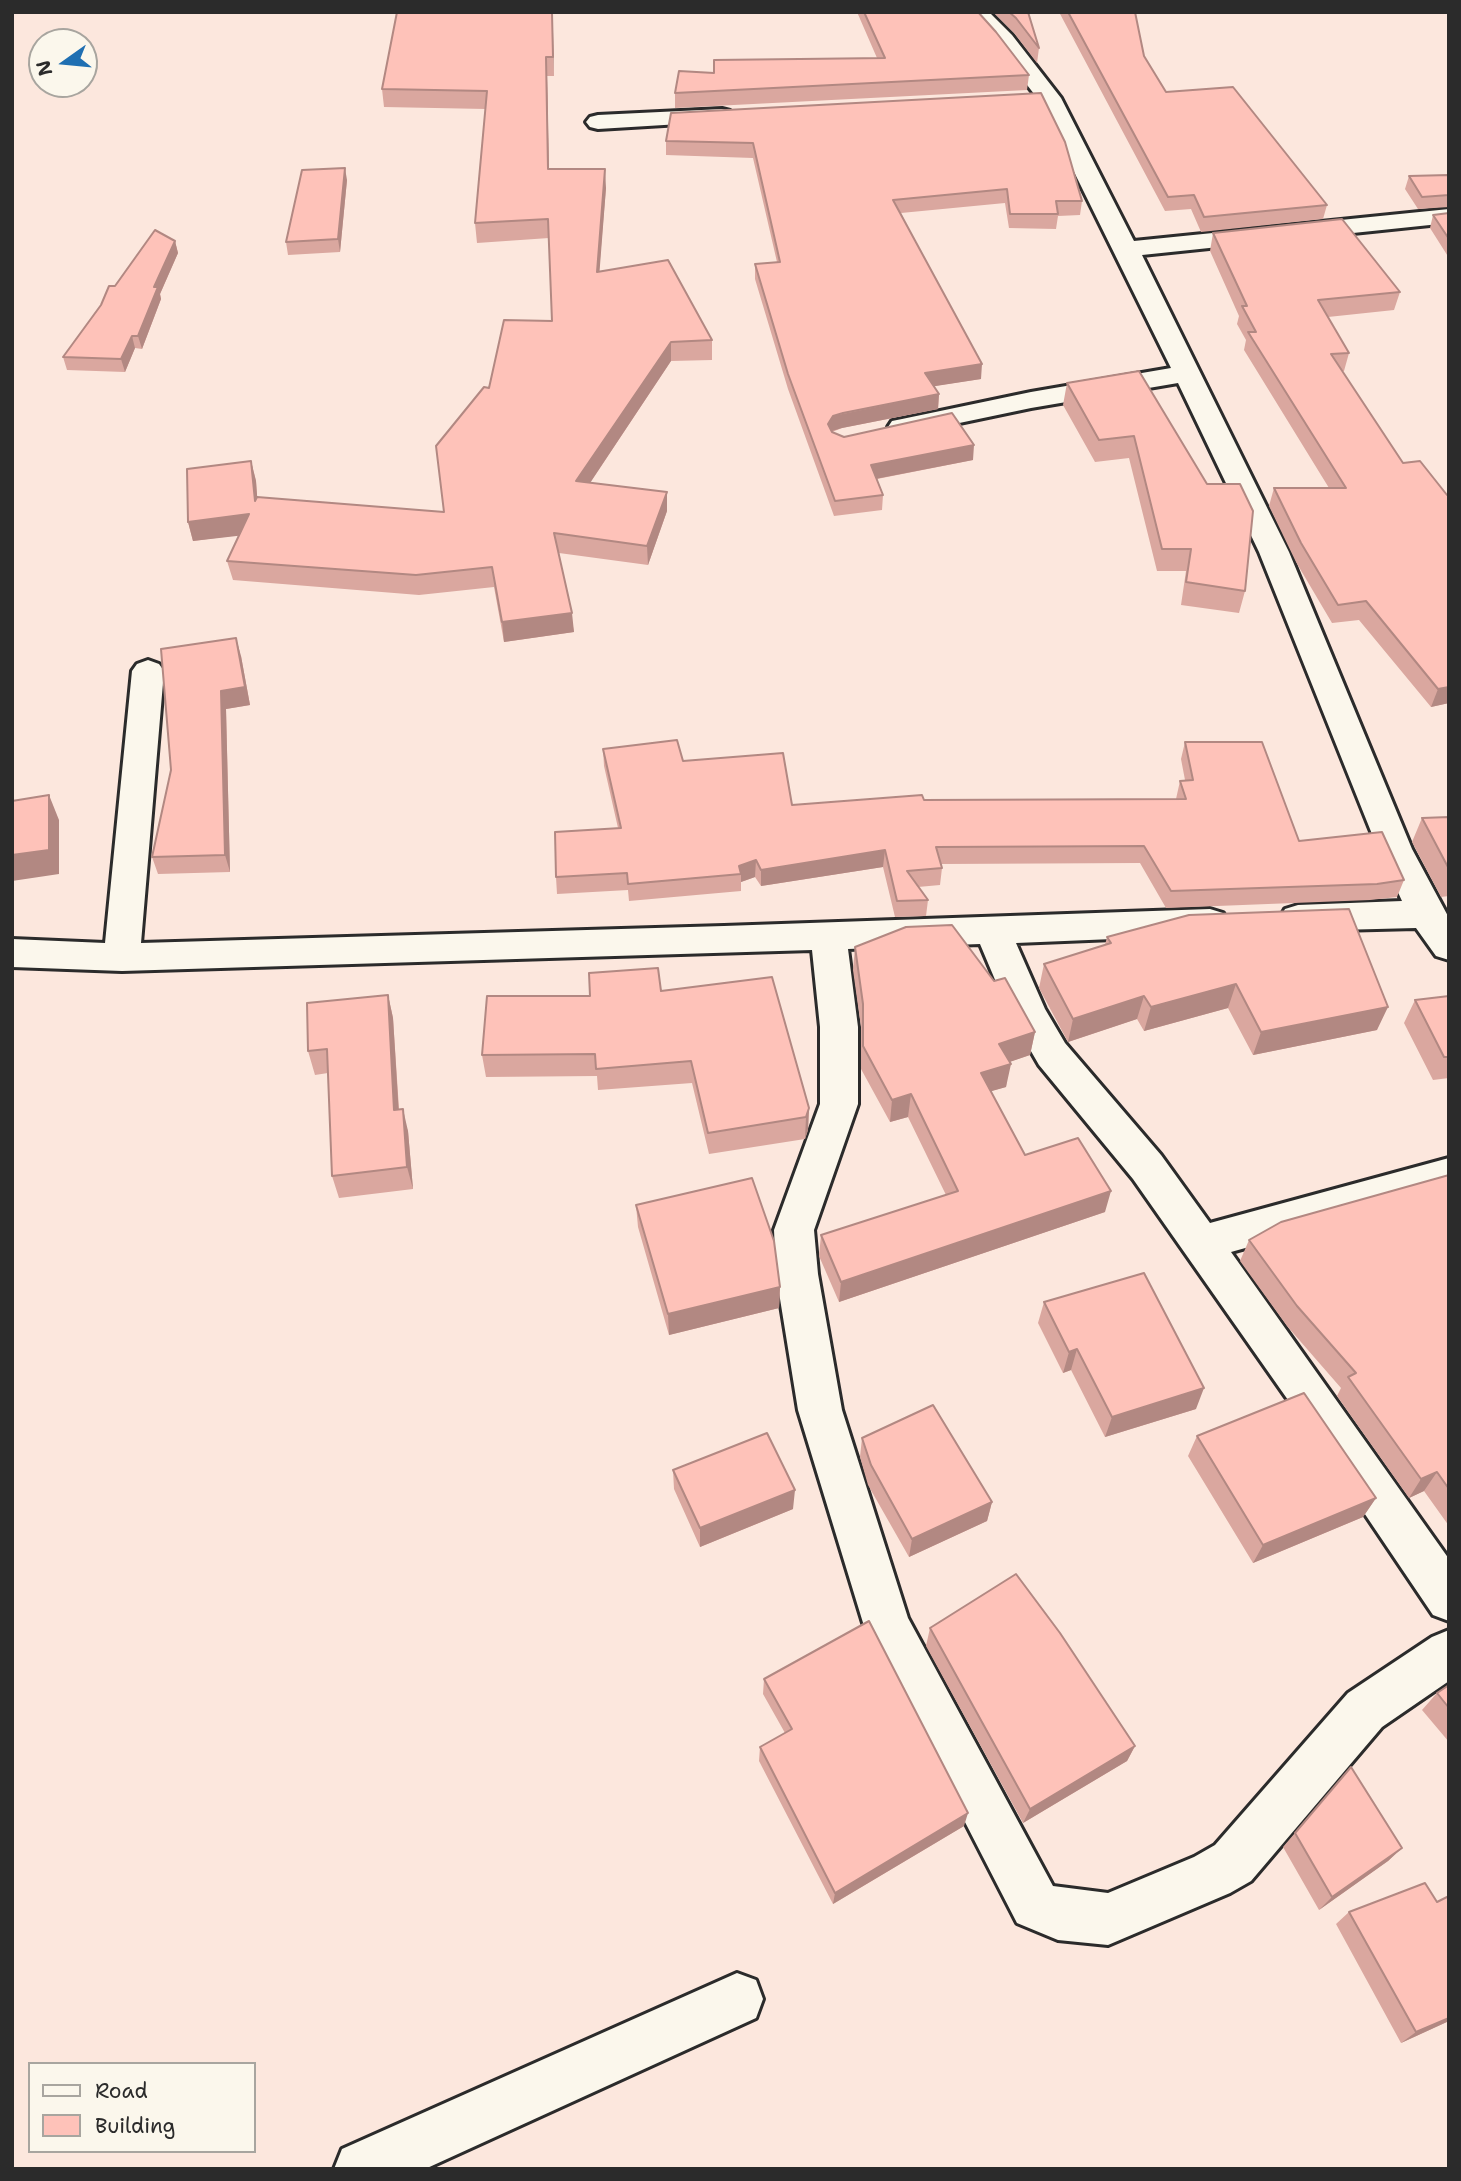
<!DOCTYPE html>
<html>
<head>
<meta charset="utf-8">
<style>
	body { margin:0 }
	#map { position:relative; width:1461px; height:2181px; overflow:hidden; background:#fce7dd; font-family:"Shantell Sans",sans-serif }
	canvas { display:block }
	.frame { position:absolute; inset:0; border:14px solid #2b2b2b; pointer-events:none }
	.legend { position:absolute; left:28px; top:2062px; width:228px; height:91px; box-sizing:border-box; background:#fbf7ec; border:2px solid #a8a59f; margin:0; padding:9px 12px; list-style:none; font-size:21px; color:#2b2b2b }
	.legend li { display:flex; align-items:center; gap:14px; height:35px }
	.legend b { width:35px; border:2px solid #a8a59f }
	.north { position:absolute; left:28px; top:28px; width:70px; height:70px; box-sizing:border-box; background:#fbf7ec; border:2px solid #a8a59f; border-radius:50%; rotate:255deg; font-size:19px; font-weight:700; line-height:28px; text-align:center; color:#2b2b2b }
	.north::after { content:''; display:block; margin:auto; width:24px; height:32px; background:#1f6fb2; clip-path:polygon(50% 0,100% 100%,50% 72%,0 100%) }
</style>
</head>
<body>
<div id="map">
<canvas width="1461" height="2181"></canvas>
<div class="frame"></div>
<ul class="legend">
<li><b style="height:9px;background:#fbf7ec"></b>Road</li>
<li><b style="height:19px;background:#fec2b9"></b>Building</li>
</ul>
<div class="north">N</div>
</div>
<script>
const g = document.querySelector('canvas').getContext('2d');
g.lineJoin = 'round';
function trace(path, color, width, dash) {
  g.strokeStyle = color;
  g.lineWidth = width;
  g.lineCap = dash ? 'butt' : 'round';
  g.setLineDash(dash || []);
  g.stroke(path);
}
function fillPath(path, color) {
  g.fillStyle = color;
  g.fill(path, 'evenodd');
}
const minor = new Path2D(`
	M965,12H989L1012,35L1061,98L1134,241L1449,209V223L1142,255L1289,552L1412,849L1449,918V960L1436,956L1416,928L1298,931L1285,927L1280,918L1285,909L1298,905L1402,901L1378,849L1259,552L1178,383L1031,408L902,435L892,433L888,427L892,421L902,419L1031,392L1171,368L1038,99L996,45Z
	M722,109L730,111L734,116L730,121L598,129L590,127L586,122L590,117L598,115Z
	M148,660L159,664L164,671L141,943L724,926L1210,909L1223,913L1228,922L1223,931L1210,935L1016,943L1045,1009L1065,1043L1161,1155L1210,1223L1449,1158V1191L1231,1252L1449,1559V1621L1433,1615L1288,1400L1133,1179L1039,1065L1009,1013L980,944L848,949L858,1027V1104L814,1230L818,1274L842,1410L908,1618L1053,1886L1108,1893L1194,1857L1215,1845L1348,1693L1432,1637L1449,1630V1681L1382,1727L1251,1881L1230,1893L1108,1945L1058,1940L1017,1923L864,1626L798,1410L776,1274L774,1230L820,1104V1027L812,950L122,971L12,967V939L105,943L132,671L137,664Z
	M737,1973L756,1980L763,1999L756,2018L425,2169H334L342,2149Z`);
const wall = new Path2D(`
	M857,12H978L1029,75L1027,90L675,108V93L714,73L877,58Z
	M993,12H1028L1039,48L1037,63L1014,33Z
	M1059,12H1135L1144,56L1166,92L1327,205L1323,219L1201,232L1191,209L1165,211Z
	M552,13L554,76H547L549,169L606,188L599,271L712,340V360L671,361L590,483L667,511L648,565L559,553L574,632L504,642L494,587L419,595L233,580L227,561L239,535L193,541L188,522L251,461L256,481L257,497L444,512L489,388L552,321L549,238L477,243L475,223L486,109L384,107L382,89Z
	M671,113L1082,201L1080,215L1058,216L1056,229L1009,228L1005,203L901,213L981,379L934,386L939,394L938,409L842,428L832,432L844,437L973,460L877,479L883,495L882,510L834,516L788,389L755,279V264L777,262L753,158L666,155V141Z
	M1449,175V207L1418,209L1405,189L1409,176Z
	M347,180L340,252L288,255L286,242Z
	M1449,213V258L1430,228L1433,215Z
	M1213,233L1400,292L1394,310L1328,317L1349,353L1344,371H1342L1403,463L1447,495H1449V703L1431,707L1359,620L1332,623L1296,562L1269,506L1274,488H1329L1244,350L1246,340L1237,324L1239,316L1210,251Z
	M175,241L178,253L160,294L161,299L142,349L135,348L125,372L67,370L63,357L115,286Z
	M1139,371L1245,591L1239,613L1181,605L1186,571H1157L1129,458L1095,462L1063,405L1067,383Z
	M241,656L250,705L226,709L230,872L158,874L152,857Z
	M1185,742L1299,841L1404,880L1397,897L1370,900L1166,908L1140,863L941,864L942,868L940,885L918,887L928,900L926,916L895,917L883,867L761,886L755,877L741,882V891L629,901L628,890L557,894L556,877L618,828L604,766L603,749L683,761L792,805L924,800L1176,799L1180,781L1185,780L1181,759Z
	M1449,817V896L1441,897L1412,842L1422,818Z
	M1107,937L1377,1030L1253,1055L1228,1008L1144,1031L1137,1019L1068,1042L1039,988L1044,964L1105,945Z
	M855,947L994,981L1035,1032L1030,1055L1009,1062L1006,1087L991,1091L1025,1155L1105,1212L839,1302L819,1256L821,1235L946,1195L908,1117L890,1122L861,1069V1027L853,970Z
	M661,991L809,1108L808,1130L805,1139L709,1154L692,1083L598,1090L597,1076L486,1077L482,1055L590,996Z
	M388,995L393,1018L399,1109L408,1131L413,1189L339,1198L332,1176L328,1073L315,1075L308,1051Z
	M1449,996V1078L1433,1080L1404,1023L1415,1000Z
	M1449,1175V1526L1424,1491L1409,1498L1337,1396L1341,1388L1287,1326L1240,1261L1249,1240Z
	M636,1205L780,1287L779,1308L669,1335L638,1227Z
	M1044,1302L1196,1409L1105,1437L1071,1370L1063,1373L1038,1323Z
	M1197,1436L1376,1498L1363,1517L1253,1563L1188,1456Z
	M862,1438L992,1502L987,1521L909,1557L868,1485L860,1457Z
	M673,1470L793,1509L700,1547L674,1489Z
	M930,1628L1135,1746L1127,1761L1023,1823L926,1646Z
	M764,1679L964,1826L833,1904L759,1761L760,1747L785,1733L763,1694Z
	M1449,1685V1742L1422,1710L1437,1693Z
	M1351,1767L1402,1848L1388,1861L1319,1910L1283,1847Z
	M1449,1896V2021L1401,2043L1336,1924L1349,1912L1437,1902Z`);
const shadedWall = new Path2D(`
	M552,13L553,31L554,76L553,57Z
	M546,57L547,76L549,188L548,169Z
	M345,168L347,180L340,252L338,239Z
	M605,169L606,188L598,291L597,272Z
	M175,241L178,253L160,294L161,299L142,349L138,336L154,287Z
	M132,336L135,348L125,372L121,359Z
	M671,342V361L578,501L576,481Z
	M982,364L981,379L923,388L925,373Z
	M939,394L938,409L842,428L832,431L827,439L828,424L833,416Z
	M974,445L973,460L870,480L871,465Z
	M251,461L256,481L259,521L255,501Z
	M667,492V511L648,565L647,546Z
	M249,514L254,534L193,541L188,522Z
	M572,613L574,632L504,642L502,622Z
	M236,638L241,656L250,705L226,709L230,872L225,855L221,691Z
	M1449,687V703L1431,707L1438,689Z
	M49,795L59,820V874L12,881V855Z
	M885,850L883,867L761,886V870Z
	M756,860L755,877L741,882V874L739,866Z
	M1236,984L1228,1008L1144,1031L1151,1007Z
	M388,995L393,1018L400,1132L394,1110Z
	M1144,996L1137,1019L1068,1042L1073,1019Z
	M1388,1007L1377,1030L1253,1055L1261,1032Z
	M1035,1032L1030,1055L995,1067L999,1044Z
	M1011,1064L1006,1087L978,1095L981,1073Z
	M911,1094L908,1117L890,1122L892,1100Z
	M809,1108L808,1130L805,1139L806,1117Z
	M403,1109L408,1131L413,1189L407,1167Z
	M1111,1191L1105,1212L839,1302L841,1282Z
	M780,1287L779,1308L669,1335L668,1314Z
	M1077,1349L1071,1370L1063,1373L1069,1352Z
	M1204,1388L1196,1409L1105,1437L1112,1417Z
	M1437,1472L1424,1491L1409,1498L1421,1479Z
	M795,1490L793,1509L700,1547V1528Z
	M1376,1498L1363,1517L1253,1563L1263,1545Z
	M992,1502L987,1521L909,1557L912,1539Z
	M1135,1746L1127,1761L1023,1823L1030,1809Z
	M968,1813L964,1826L833,1904L835,1893Z
	M1402,1848L1388,1861L1319,1910L1332,1897Z
	M1449,2018V2021L1401,2043L1416,2032Z`);
const building = new Path2D(`
	M397,12L552,13L553,57H546L548,169H605L597,272L668,260L712,340L671,342L576,481L667,492L647,546L554,533L572,613L502,622L492,567L416,575L227,561L249,514L188,522L187,469L251,461L255,501L257,497L444,512L436,446L484,387L489,388L504,320L552,321L548,219L475,223L487,91L382,89Z
	M864,12H978L996,32L1029,75L675,93L679,71L714,73V60L885,58Z
	M1009,12H1028L1039,48L1016,18Z
	M1068,12H1135L1144,56L1166,92L1233,87L1327,205L1204,217L1194,195L1168,197Z
	M1041,93L1065,142L1082,201H1056L1058,214H1010L1007,189L893,200L982,364L925,373L939,394L843,413L833,416L828,424L832,432L844,437L952,413L974,445L871,465L883,495L835,501L788,374L755,264L780,262L753,143L666,141L671,113Z
	M345,168L338,239L286,242L302,170Z
	M1449,175V195L1422,197L1409,176Z
	M1449,213V239L1433,215Z
	M1342,219L1400,292L1318,300L1349,353L1331,354L1403,463L1420,461L1447,495H1449V687L1438,689L1366,601L1338,605L1301,543L1274,488H1346L1248,332H1256L1242,306H1247L1213,233Z
	M155,230L175,241L154,287H158L138,336H132L121,359L63,357L101,305L109,286H115Z
	M1139,371L1207,484H1240L1253,511L1245,591L1186,582L1191,549H1162L1134,436L1099,440L1067,383Z
	M236,638L245,687L221,691L225,855L152,857L171,770L161,649Z
	M677,740L683,761L783,753L792,805L922,795L924,800L1186,799L1180,781L1193,780L1185,742H1262L1299,841L1382,832L1404,880L1377,884L1171,891L1144,846L936,847L942,868L907,871L928,900L897,901L885,850L761,870L756,860L739,866L741,874L628,884L627,873L556,877L555,832L621,828L603,749Z
	M49,795V850L12,855V801Z
	M1449,817V869L1422,818Z
	M1349,909L1388,1007L1261,1032L1236,984L1151,1007L1144,996L1073,1019L1044,964L1111,943L1107,937L1189,915Z
	M952,925L994,981L1005,978L1035,1032L999,1044L1011,1064L981,1073L1025,1155L1078,1138L1111,1191L841,1282L821,1235L958,1191L911,1094L892,1100L863,1046V1004L855,947L906,927Z
	M658,968L661,991L772,977L809,1108L806,1117L708,1133L691,1061L596,1069L595,1054L482,1055L487,996H590L589,973Z
	M388,995L394,1110L403,1109L407,1167L332,1176L327,1049L308,1051L307,1003Z
	M1449,996V1057H1444L1415,1000Z
	M1449,1175V1489L1437,1472L1421,1479L1348,1377L1356,1373L1297,1306L1249,1240L1281,1222Z
	M752,1178L774,1241L780,1287L668,1314L636,1205Z
	M1144,1273L1204,1388L1112,1417L1077,1349L1069,1352L1044,1302Z
	M1304,1393L1376,1498L1263,1545L1197,1436Z
	M933,1405L992,1502L912,1539L871,1465L862,1438Z
	M767,1433L795,1490L700,1528L673,1470Z
	M1016,1574L1060,1633L1135,1746L1030,1809L930,1628Z
	M869,1621L968,1813L835,1893L760,1747L792,1729L764,1679Z
	M1449,1685V1708L1437,1693Z
	M1351,1767L1402,1848L1332,1897L1295,1833Z
	M1425,1883L1437,1902L1449,1896V2018L1416,2032L1349,1912Z`);
trace(minor, '#2b2b2b', 6);
fillPath(minor, '#fbf7ec');
fillPath(wall, '#daa79f');
fillPath(shadedWall, '#b28882');
fillPath(building, '#fec2b9');
trace(building, '#b28882', 2);
</script>
</body>
</html>
